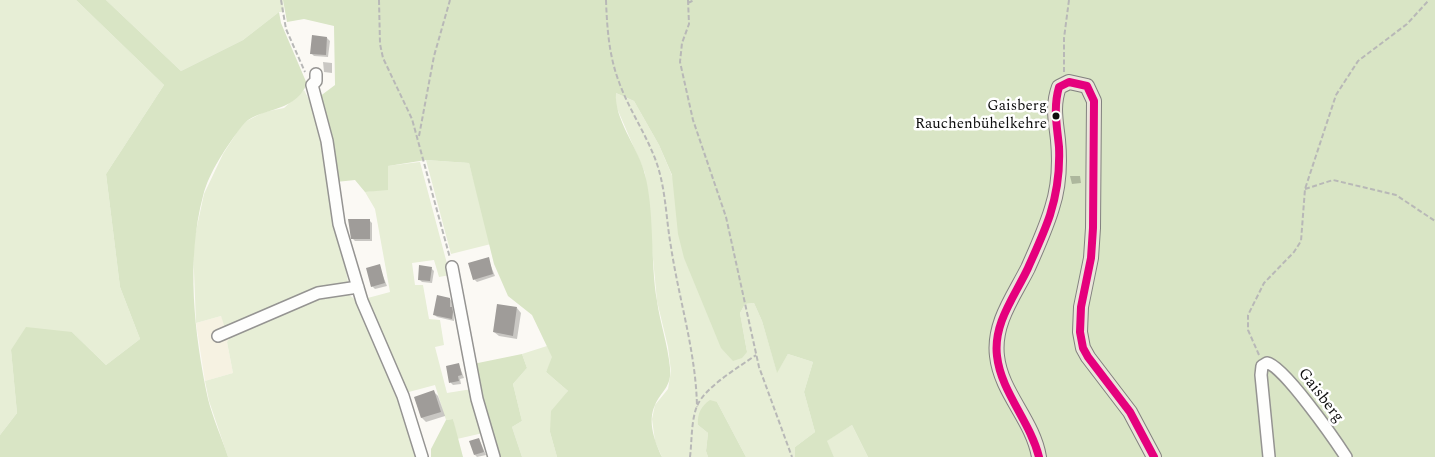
<!DOCTYPE html>
<html>
<head>
<meta charset="utf-8">
<style>
	body { margin:0 }
	canvas { display:block; background:#fbf9f4 }
</style>
</head>
<body>
<canvas width="1435" height="457"></canvas>
<script>
const g = document.querySelector('canvas').getContext('2d');
g.lineJoin = 'round';
function fillPath(path, color) {
  g.fillStyle = color;
  g.fill(path, 'evenodd');
}
function trace(path, color, width, dash) {
  g.strokeStyle = color;
  g.lineWidth = width;
  g.lineCap = dash ? 'butt' : 'round';
  g.setLineDash(dash || []);
  g.stroke(path);
}
function write(font, color, halo, rows, align = 'center') {
  g.font = font + ' Spectral,serif';
  g.lineWidth = 5;
  g.setLineDash([]);
  g.textBaseline = 'middle';
  g.strokeStyle = halo;
  g.fillStyle = color;
  for (const [text, x, y, turn = 0] of rows) {
    g.save();
    g.translate(x, y);
    g.rotate((+turn || 0) * Math.PI / 180);
    g.textAlign = isNaN(turn) ? turn : align;
    if (halo) g.strokeText(text, 0, 0);
    g.fillText(text, 0, 0);
    g.restore();
  }
}
const farmland = new Path2D(`
	M221,316L231,336L227,342L233,373L205,381L196,323Z`);
const green = new Path2D(`
	M0,0H76L164,85L106,174L120,287L140,339L106,365L72,332L11,350L17,413L0,435Z
	M106,0H283L284,12H279L243,40L181,71Z
	M304,90L318,117L348,282L225,328L221,316L196,323L193,245L204,194L223,154L243,123L264,112L284,108Z
	M616,93L634,101L659,145L747,352L740,313L745,304L754,303L762,321L777,372L788,354L813,362L804,392L815,432L795,447V457H746L717,402L698,425L708,433L706,451L708,457H662L655,441L652,419L655,405L668,389L671,371L668,347L657,301L645,173L616,106Z
	M426,160L469,163L491,244L451,254Z
	M420,162L450,275L439,277L434,260L412,263L415,285H423L429,319L440,320L444,345L435,347L447,393L472,389L483,433L457,439L453,419L446,420L435,385L405,393L364,299L390,292L375,209L365,192L388,189L387,166Z
	M348,294L357,301L399,396L419,457H228L209,401L205,381L233,373L227,342L231,336L323,295Z
	M547,346L553,357L546,372L568,391L550,432L557,457H522L512,427L522,421L513,384L527,368L522,354Z
	M852,425L868,457H834L826,441Z`);
const forest = new Path2D(`
	M76,0H106L181,71L243,40L279,12L281,23L307,84C293,115 256,107 242,126C227,146 209,172 203,196C186,260 194,334 208,399C213,419 222,438 228,457H0V435L17,413L11,350L26,327L72,332L106,365L140,339L120,287L106,174L164,85Z
	M283,0H1435V457H868L852,425L827,441L834,457H795V447L815,432L804,392L813,362L788,354L777,373L762,321L754,303L745,304L740,313L747,352L742,358L733,361L721,348L684,258L678,234L672,175L659,145L634,101L616,93C614,119 637,146 644,171C655,209 650,261 657,301C660,323 668,345 670,368C672,387 661,391 655,405C647,422 655,442 662,457H557L550,432L551,411L568,391L546,372L552,357L532,315L508,296L494,264L469,163L426,160L388,166V190L365,192L355,180L336,182L319,97L335,85L334,26L304,19L287,22Z
	M522,354L527,368L513,384L522,421L512,427L522,457H498L473,364Z
	M710,400L717,402L746,457H708L706,451L708,433L698,425C697,414 701,406 710,400Z
	M453,419L463,457H431V449L446,420Z`);
const shadow = new Path2D(`
	M327,38L330,41L328,57L314,56L311,53Z
	M323,62L332,63V73L324,72Z
	M1070,176H1080L1081,183L1072,184Z
	M369,220L372,223V241H355L352,238Z
	M488,259L495,276L477,282L474,279Z
	M379,266L387,286L375,289L372,286Z
	M431,268L434,271L432,283L422,282L419,279Z
	M450,299L453,302L454,321L437,317L434,314Z
	M517,308L521,313L517,339L499,336L494,332Z
	M459,365L464,378L460,379L461,384L453,385L451,383L447,367Z
	M434,392L438,396L445,416L426,422L422,418L416,398Z
	M479,439L486,455L477,457L475,455Z`);
const building = new Path2D(`
	M312,35L327,37L326,55L310,54Z
	M348,219H370V239H351Z
	M489,257L493,274L473,280L468,263Z
	M380,264L385,283L371,287L366,268Z
	M419,265L432,267L430,281L418,280Z
	M437,295L450,298V307H452L453,312L452,319L433,315Z
	M497,304L517,307L513,336L493,332Z
	M459,363L462,375L458,376L459,381L449,383L446,366Z
	M434,390L441,412L421,418L414,397Z
	M479,438L484,452L474,455L469,441Z`);
const path = new Path2D(`
	M281,0L286,29L305,72
	M379,0L380,44L383,58L412,119L450,258
	M606,0C607,28 609,56 619,82C629,110 647,135 657,164C666,191 666,219 671,247C679,300 696,352 697,407
	M688,0L689,24L682,43L680,62L693,120L726,217L759,367L792,457
	M688,3L694,0
	M1064,72V38L1069,0
	M419,136L434,56L450,0
	M1305,189L1333,180L1396,195L1435,221
	M1259,355L1248,330V315L1264,283L1294,252L1301,241L1305,189L1336,95L1358,61L1407,24L1429,0
	M690,457C692,441 691,421 697,406C705,387 739,367 756,355`);
const minor = new Path2D(`
	M316,74V81L312,85L327,141L339,224L362,301L403,396L422,457
	M452,267L477,399L494,457
	M218,336L318,293L358,287
	M1269,457L1261,375L1262,366L1267,363C1283,365 1335,440 1346,457`);
const major = new Path2D(`
	M1039,457C1033,420 1001,393 997,356C993,323 1014,296 1028,268C1037,248 1046,228 1052,208C1059,187 1060,162 1058,140C1056,121 1052,106 1059,87L1069,82L1087,86L1094,101L1093,228L1091,258L1081,307L1080,332L1083,348L1088,357L1130,412L1154,457`);
const bus1 = new Path2D(`
	M1039,457C1030,421 1001,392 997,356C993,323 1015,296 1028,268C1036,250 1044,233 1050,215C1057,193 1060,170 1059,147C1057,126 1053,108 1059,87L1069,82L1087,86L1094,101L1093,228L1091,258L1081,307L1080,332L1083,348L1088,357L1130,412L1154,457`);
const markers = [
	[1056,116,4.5,"#0e0e0e"]
];
const busNames = [
	["Gaisberg",1047,107],
	["Rauchenbühelkehre",1047,125]
];
const streetNames = [
	["Gaisberg",1320,396,52]
];
fillPath(farmland, '#f6f2e2');
fillPath(green, '#e7eed6');
fillPath(forest, '#d9e5c5');
fillPath(shadow, '#0003');
fillPath(building, '#9f9c99');
trace(minor, '#959492', 14);
trace(major, '#82817f', 16);
trace(path, '#b8b8b7', 2, [5, 2.5]);
trace(minor, '#fefefd', 11);
trace(major, '#eae5db', 14);
trace(bus1, '#e5007d', 8);
for (const [x, y, r, color] of markers) {
  const dot = new Path2D();
  dot.arc(x, y, r, 0, 2 * Math.PI);
  g.fillStyle = color;
  g.fill(dot);
  trace(dot, '#fff', 2);
}
write('15px', '#0e0e0e', '#fff', busNames, 'right');
write('16px', '#0e0e0e', '#fff', streetNames);
</script>
</body>
</html>
